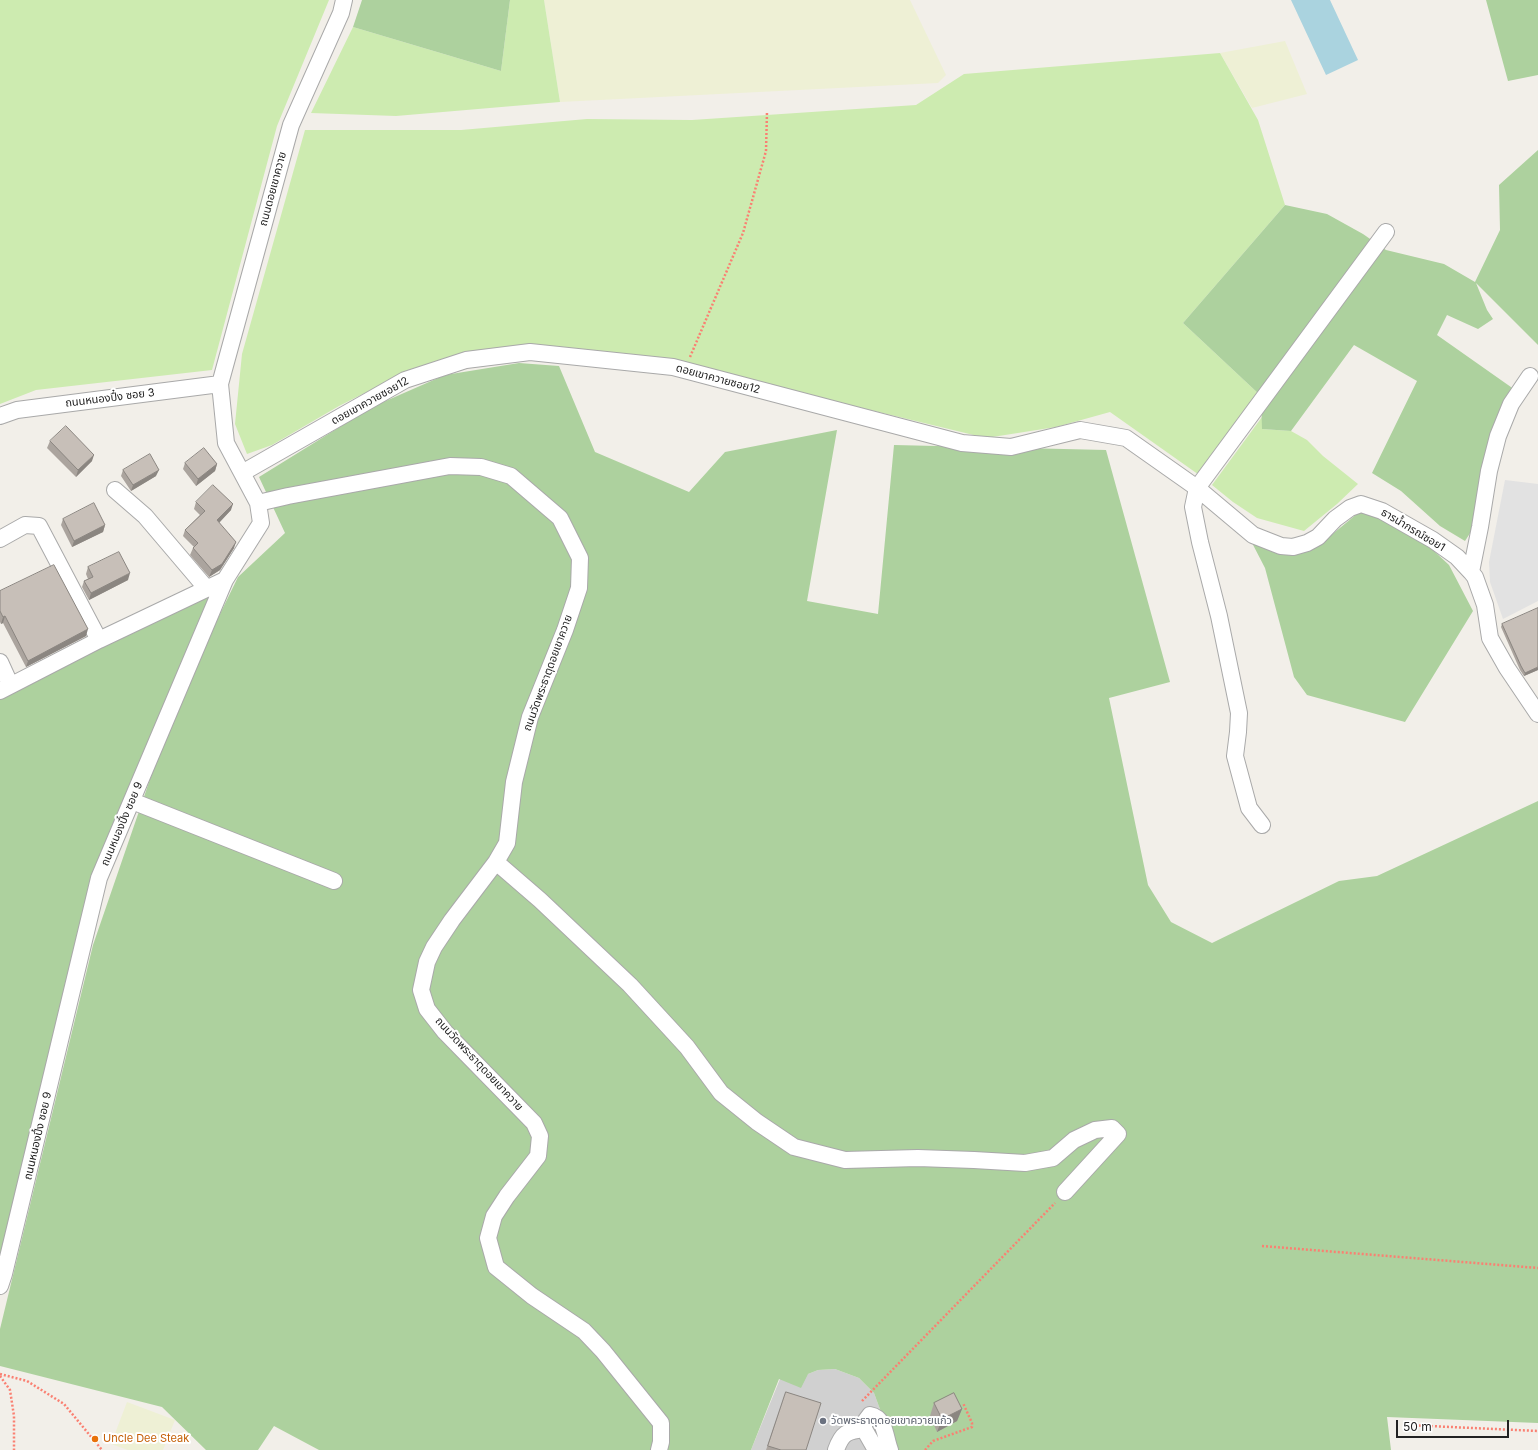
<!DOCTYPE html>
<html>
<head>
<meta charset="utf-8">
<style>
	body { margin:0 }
	#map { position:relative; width:1538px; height:1450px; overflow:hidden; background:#f2efe9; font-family:Inter,sans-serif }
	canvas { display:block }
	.scale { position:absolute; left:1396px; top:1420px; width:113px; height:18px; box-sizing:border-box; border:2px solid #222; border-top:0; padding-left:5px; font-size:12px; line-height:14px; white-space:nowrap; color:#222; -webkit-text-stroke:3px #fff; paint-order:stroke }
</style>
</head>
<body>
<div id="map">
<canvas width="1538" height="1450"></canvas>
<div class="scale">50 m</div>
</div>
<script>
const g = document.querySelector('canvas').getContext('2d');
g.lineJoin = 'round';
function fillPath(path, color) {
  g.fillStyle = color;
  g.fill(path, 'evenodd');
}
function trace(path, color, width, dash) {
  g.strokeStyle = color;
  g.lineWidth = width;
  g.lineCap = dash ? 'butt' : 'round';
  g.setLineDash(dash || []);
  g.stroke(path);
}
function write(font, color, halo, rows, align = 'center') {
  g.font = font + ' Inter,"Noto Sans Thai",sans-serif';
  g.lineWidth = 4;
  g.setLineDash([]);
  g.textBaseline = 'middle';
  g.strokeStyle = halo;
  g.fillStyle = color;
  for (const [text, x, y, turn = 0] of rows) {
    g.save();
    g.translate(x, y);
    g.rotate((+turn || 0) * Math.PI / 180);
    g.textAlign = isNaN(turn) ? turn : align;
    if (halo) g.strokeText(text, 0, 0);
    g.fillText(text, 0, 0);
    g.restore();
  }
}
const religious = new Path2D(`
	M835,1369L859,1378L874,1393L895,1450H751L780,1379L808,1374L818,1370Z`);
const farmland = new Path2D(`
	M544,0H910L946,75L938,83L560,102Z
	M1285,41L1307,94L1252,108L1220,53Z
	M127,1402L175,1420L163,1450H128L111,1444Z`);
const grass = new Path2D(`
	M0,0H329L277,126L212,370L36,390L0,404Z
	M510,0H544L560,102L396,116L311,113L353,27L501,71Z
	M1220,53L1258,120L1285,205L1183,323L1261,396L1202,477L1110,412L1056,427L986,438L829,400L565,348L488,349L410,370L339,406L272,445L247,454L235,424L242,354L305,130H461L587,119L692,120L916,105L964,74Z
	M1262,417V429L1291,431L1307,440L1323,456L1358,484L1337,504L1304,531L1257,518L1233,502L1212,485Z`);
const forest = new Path2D(`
	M362,0H510L501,71L353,27Z
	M1486,0H1538V75L1508,81Z
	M1538,150V345L1476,283L1487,310L1493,319L1478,329L1447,315L1437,335L1518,392L1476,524L1465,541L1440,526L1401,491L1372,473L1417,381L1354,345L1291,431L1262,429L1261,396L1183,323L1285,205L1327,214L1363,234L1386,250L1444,264L1475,282L1500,230L1499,185Z
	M519,363L559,366L595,452L689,492L725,452L837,430L807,601L878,614L894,445L1106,450L1170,682L1109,698L1148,885L1171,922L1212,943L1339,881L1377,876L1538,801V1423L1387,1417L1391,1450H895L874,1393L859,1378L835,1369L818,1370L808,1374L801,1388L779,1379L751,1450H319L274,1426L258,1450H206L162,1407L0,1366V1329L93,945L158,756L200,655L238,577L285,533L259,477L372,407L445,375Z
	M1358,513H1378L1432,549L1449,565L1473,611L1405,722L1307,695L1294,677L1265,568L1250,539L1278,554L1302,552L1329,537Z
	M225,580L99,878L0,1286V695Z`);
const parking = new Path2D(`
	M1505,480L1538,484V601L1503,619L1490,582L1489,562Z`);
const water = new Path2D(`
	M1291,0H1330L1358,60L1326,75Z`);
const path = new Path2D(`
	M690,357L743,233L766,151L767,112
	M1262,1246L1538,1268
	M0,1374L27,1381L64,1404L102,1450
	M0,1376L10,1390L14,1416V1450
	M862,1401L1055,1203
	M1407,1425L1538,1431
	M925,1450L933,1441L972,1427V1423L963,1403`);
const minor = new Path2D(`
	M0,416L17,410L220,384
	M242,473L405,380L466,360L530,352L673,367L962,443L1011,447L1080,430L1126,438L1197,488L1253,535L1281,546L1293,547L1307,543L1318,537L1335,519L1350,508L1361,504L1382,511L1433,540L1457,557L1471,572L1475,577L1485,605L1490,638L1507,668L1538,714
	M115,490L145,516L207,589
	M258,503L288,496L450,466L481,467L511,476L560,518L580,558L579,588L565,630L530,717L514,782L507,843L496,862L452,920L434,947L427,962L421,990L427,1009L445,1032L534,1123L540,1136L538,1156L507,1196L494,1216L488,1238L496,1267L532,1296L584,1331L603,1351L661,1423V1442L659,1450
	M0,539L25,525L39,526L99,640
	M1471,572L1480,527L1489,471L1498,436L1511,404L1530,376
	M0,662L10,684
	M0,691L99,640L225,580
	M132,801L334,881
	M1262,825L1249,808L1235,756L1238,732L1239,713L1219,616L1200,542L1193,507L1197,488L1386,232
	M496,862L540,900L630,985L687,1047L721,1093L757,1122L794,1147L845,1160L918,1158L974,1160L1025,1163L1053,1158L1074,1140L1095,1130L1112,1128L1118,1134L1065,1192
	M0,1286L4,1274L99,878L225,580L261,523L258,503L226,443L220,384L291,125L341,13L344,0
	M836,1450C842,1433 847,1431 864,1429
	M876,1450L864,1429V1423L870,1415C886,1418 885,1438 890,1450`);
const wall = new Path2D(`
	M50,441L92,461L76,477L47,448Z
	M185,463L217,464L215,471L196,486L183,469Z
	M123,470L156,476L131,491L121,476Z
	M196,502L231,510L219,523L234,548L220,570L209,577L190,555L193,548L194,547L183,536L185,530L200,515L194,509Z
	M63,519L105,525L103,532L72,547L61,525Z
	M88,567L128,580L89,600L82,587L84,581L88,579L86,574Z
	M0,591L86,636L26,667L3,623L1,624L0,622Z
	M1502,624L1538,670L1524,676L1520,670L1501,627Z
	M786,1392L806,1450H766Z
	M934,1403L962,1409L957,1421L937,1432L930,1416Z`);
const shadedWall = new Path2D(`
	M94,455L92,461L76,477L78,470Z
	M217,464L215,471L196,486L198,479Z
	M159,470L156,476L131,491L133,485Z
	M233,504L231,510L215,527L217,520Z
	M105,525L103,532L72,547L74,541Z
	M236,542L234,548L220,570L209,577L212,570Z
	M130,573L128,580L89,600L91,593Z
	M5,616L3,623L1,624L3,617Z
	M88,629L86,636L26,667L28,661Z
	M1538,667V670L1524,676L1525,673Z
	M962,1409L957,1421L937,1432L942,1419Z`);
const building = new Path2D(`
	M66,426L94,455L78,470L50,441Z
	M204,448L217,464L198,479L185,463Z
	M150,454L159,470L133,485L123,470Z
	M213,485L233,504L217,520L236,542L222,564L212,570L193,548L198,543L185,530L205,511L196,502Z
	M94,503L105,525L74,541L63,519Z
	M119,552L130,573L91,593L84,581L93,577L88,567Z
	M54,565L88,629L28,661L5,616L3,617L0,611V591Z
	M1538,608V667L1525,673L1521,666L1502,624Z
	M786,1392L821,1403L806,1450H781L768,1446Z
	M954,1393L962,1409L942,1419L934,1403Z`);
const markers = [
	[823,1421,4,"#6b7280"],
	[95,1439,4,"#e8710a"]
];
const streetNames = [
	["ถนนดอยเขาควาย",273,189,-75],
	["ดอยเขาควายซอย12",718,379,15],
	["ถนนหนองปึ๋ง ซอย 3",110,398,-7],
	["ดอยเขาควายซอย12",370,401,-29],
	["ธารน้ำกรณ์ซอย1",1413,530,31],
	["ถนนวัดพระธาตุดอยเขาควาย",548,673,-70],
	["ถนนหนองปึ๋ง ซอย 9",122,824,-67],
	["ถนนวัดพระธาตุดอยเขาควาย",479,1064,47],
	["ถนนหนองปึ๋ง ซอย 9",38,1136,-77]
];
const worshipNames = [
	["วัดพระธาตุดอยเขาควายแก้ว",831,1421]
];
const foodNames = [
	["Uncle Dee Steak",103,1439]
];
fillPath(religious, '#d0d0d0');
fillPath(farmland, '#eef0d5');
fillPath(grass, '#cdebb0');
fillPath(forest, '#add19e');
fillPath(parking, '#e2e2e2');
fillPath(water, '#aad3df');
trace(minor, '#a9a9a9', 18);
trace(path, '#fa8072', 2.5, [2, 2]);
trace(minor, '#fff', 16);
fillPath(wall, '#aba49e');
fillPath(shadedWall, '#8b8681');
fillPath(building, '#c7bfb8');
trace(building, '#8b8681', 1);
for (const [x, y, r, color] of markers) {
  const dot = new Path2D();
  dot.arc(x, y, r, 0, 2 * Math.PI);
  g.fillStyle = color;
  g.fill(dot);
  trace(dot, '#fff', 1.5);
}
write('11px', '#222', '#fff', streetNames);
write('11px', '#5b616d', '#fff', worshipNames, 'left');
write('11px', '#c56008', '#fff', foodNames, 'left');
</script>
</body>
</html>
